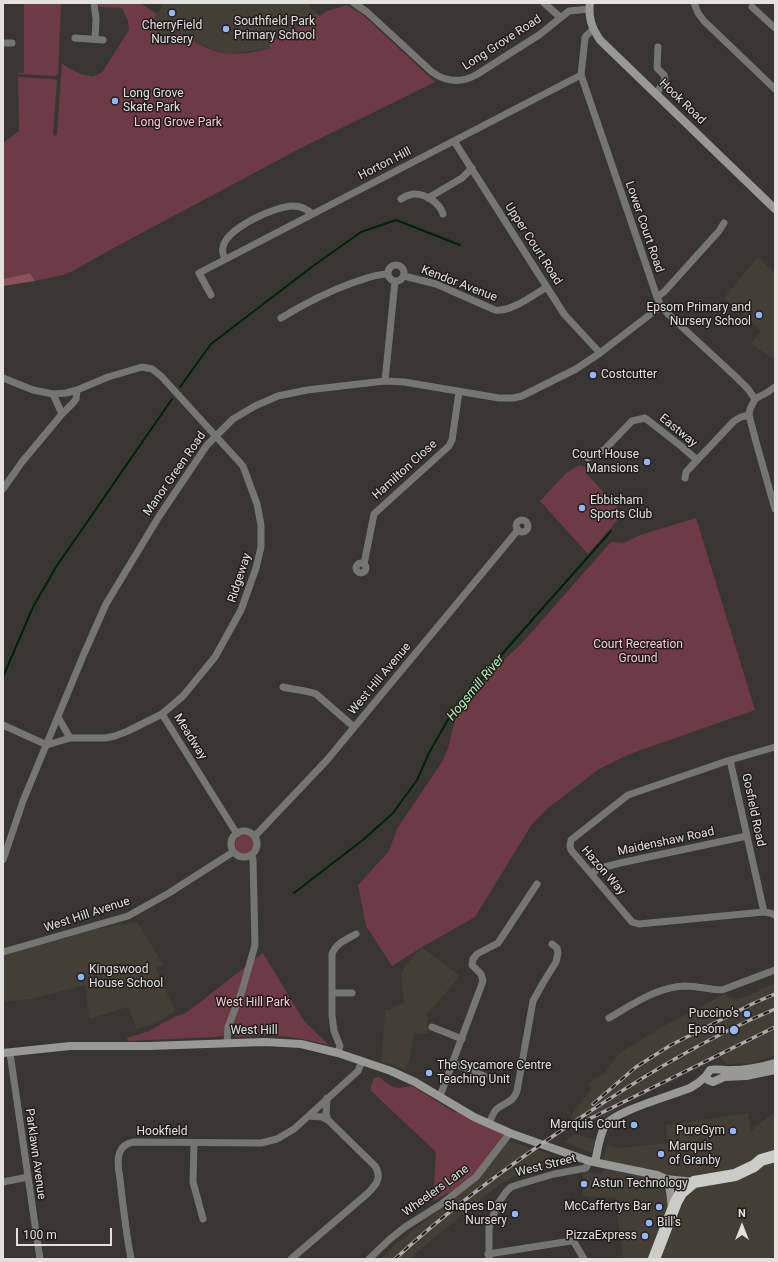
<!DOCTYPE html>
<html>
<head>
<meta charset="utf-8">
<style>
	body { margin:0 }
	#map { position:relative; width:778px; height:1262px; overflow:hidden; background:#373633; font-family:Roboto,sans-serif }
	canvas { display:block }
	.frame { position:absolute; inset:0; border:4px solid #e2e1df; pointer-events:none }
	.north { position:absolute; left:722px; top:1206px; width:40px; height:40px; -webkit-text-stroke:3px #1e1d1c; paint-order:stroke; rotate:0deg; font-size:11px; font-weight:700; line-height:16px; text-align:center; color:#e2e1df }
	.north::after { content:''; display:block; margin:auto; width:14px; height:18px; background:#e2e1df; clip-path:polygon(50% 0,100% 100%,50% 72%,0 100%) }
	.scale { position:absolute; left:16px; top:1228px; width:96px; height:18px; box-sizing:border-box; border:2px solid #e2e1df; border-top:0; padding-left:5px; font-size:12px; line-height:14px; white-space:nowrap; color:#e2e1df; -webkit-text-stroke:3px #1e1d1c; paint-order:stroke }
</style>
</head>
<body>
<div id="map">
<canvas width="778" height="1262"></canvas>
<div class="frame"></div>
<div class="north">N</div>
<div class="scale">100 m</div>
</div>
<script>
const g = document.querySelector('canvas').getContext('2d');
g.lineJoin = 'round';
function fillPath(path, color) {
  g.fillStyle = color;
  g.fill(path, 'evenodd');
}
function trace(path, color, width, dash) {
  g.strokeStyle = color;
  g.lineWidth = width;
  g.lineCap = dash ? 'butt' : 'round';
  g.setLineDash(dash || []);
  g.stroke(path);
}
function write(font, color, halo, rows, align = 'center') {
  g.font = font + ' Roboto,sans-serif';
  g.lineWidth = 3;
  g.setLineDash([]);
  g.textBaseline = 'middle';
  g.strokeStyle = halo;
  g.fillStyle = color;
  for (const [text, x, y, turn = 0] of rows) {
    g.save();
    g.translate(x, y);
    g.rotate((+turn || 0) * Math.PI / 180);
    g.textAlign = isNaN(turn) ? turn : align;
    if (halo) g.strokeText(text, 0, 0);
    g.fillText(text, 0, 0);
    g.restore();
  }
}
const built = new Path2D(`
	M165,3H309L308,5L316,13L294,31L270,42V48L239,53H224L204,46L179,33L170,37H165L149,25Z
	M758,257L775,274V361L751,343L761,331L724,298Z
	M137,922L163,964L156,968L175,1011L156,1023L137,1029L128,1007L89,1019L85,985L31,999L3,1002V955L95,929Z
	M422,947L460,976L427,1014L428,1033L414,1034L410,1059L405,1070L391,1064L381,1062L385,1010H388L404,1003L401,974L405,966Z
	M775,984V1055L753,1063L726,1064L720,1057L623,1105L588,1129L571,1120L572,1114L591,1089L588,1084L604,1073L620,1053L660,1028L724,994L735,1000L758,992L760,989Z
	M774,1112H775V1259H623L615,1198L583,1196V1172L603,1174L604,1157L607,1144L618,1148L668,1143L666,1125L748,1113L751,1131Z
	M576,1134L595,1140L592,1153L564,1142Z
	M509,1141L552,1155L496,1187L409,1259H381L397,1243L475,1182Z`);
const green = new Path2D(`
	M24,3H61L58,74L56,76L18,74V73H24Z
	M98,3H140L157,14L149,25C160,34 165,42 179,33C191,40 204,48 218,52C234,56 254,53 270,48V42L294,31L316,13L320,16L327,11L347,5L363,15L435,82L301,148L119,245L73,271L63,275L35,281L30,273L3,279V143L19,131L18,77L53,79L57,81L53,133L55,136L57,134L62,63C66,68 87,78 94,76C98,75 100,73 103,71L129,30L128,21L122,8L99,7Z
	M579,465L585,467L587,474L623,514L588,554L540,501L566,473Z
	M696,518L755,710L630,754L599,769L547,809L532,824L475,917L422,947L392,966L366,926L358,885L389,851L397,829L442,762L448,748L455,720L501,663L522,643L611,542L624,543L640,535Z
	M235 845a10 10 0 1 1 20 0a10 10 0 1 1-20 0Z
	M263,953L304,1021L329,1045L298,1038L271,1035L236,1037L233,1035L214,1037L128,1041L127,1038L149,1031L176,1016L184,1014L199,1003Z
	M379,1077L385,1082L393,1087L399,1088L412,1086L456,1113L457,1111L505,1135L486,1162L463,1185L433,1201L436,1152L370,1090L374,1078Z`);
const forest = new Path2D(`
	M30,273L35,281L3,286V279Z`);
const stream = new Path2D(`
	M180,387L211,344L313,266L361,232L396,220L460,245
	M3,677L33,607L56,567L172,399
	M294,893L364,839L393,813L417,780L429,753L450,716L502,654L611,531`);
const street = new Path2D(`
	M94,3L96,19L95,39
	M354,3L367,12L432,72C446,82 461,83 476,75L539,35L569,11L589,9
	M544,3L560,17
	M694,3L698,13L704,21L775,89
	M752,7L775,28
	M593,29L586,36L585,38L581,75L657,297L661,306L668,314L736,377L748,389L755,399
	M75,38L103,40
	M3,43H12
	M656,94L665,80L664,75L657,68L658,47
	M454,141L564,314L600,353
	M428,198L462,178L472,168
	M401,199C404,197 408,195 413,194C425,193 440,203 443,214
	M225,259C223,255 222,251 223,247C227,228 275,206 293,206C301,206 307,209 312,214
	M388 273a8 8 0 1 1 16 0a8 8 0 1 1-16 0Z
	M404,276L436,284L495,310C512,312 533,295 547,287
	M211,295L199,273L581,75
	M657,297L664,292L719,231L724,223
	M281,318C304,304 327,292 352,283C364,279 375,274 388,274
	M3,378L33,390L53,394L66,393L77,390L108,377L142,367L152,369L161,376L243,466L257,504L261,525V547L256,568L241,610L215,657L183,696L162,714L128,731L115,736L105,738H70L47,745
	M385,381L395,281
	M775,387L768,392L755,399L750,409L749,415L756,442L775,509
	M53,394L62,414
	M588,458L605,449L632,421L645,418L681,446L697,460
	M685,478L686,472L734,421L741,417L749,415
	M3,489L22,462L62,414L73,403L76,399L77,390
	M516 526a6 6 0 1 1 12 0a6 6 0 1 1-12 0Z
	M356 568a5 5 0 1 1 10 0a5 5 0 1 1-10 0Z
	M364,564L374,514L449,446L452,440L459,392
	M283,687C294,690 306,690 316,694L354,727
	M162,714L237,834
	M58,717L70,738
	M3,725L47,745
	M775,747L730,760L628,795L571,840L570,846L571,850L632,922L639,924L764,912L770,913L775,915
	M730,760L764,912
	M231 844a13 13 0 1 1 26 0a13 13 0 1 1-26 0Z
	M255,836L327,760L518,530
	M3,860L23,801L83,656L106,604L158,518L207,445L233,419L255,406L278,396L307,390L385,381L404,382L499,398H513L522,396L576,369L600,353L661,306
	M591,873L601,868L620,863L747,836
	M3,952L128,916L169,893L233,852
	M332,993H352
	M609,1018C633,1004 657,987 685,986C698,986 710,990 722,990L775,970
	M432,1027L462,1039
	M227,1043L228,1027L242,991L255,945L253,860L252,855
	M10,1053L40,1259
	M338,1053L340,1046L334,1031L332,1015V954C336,943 347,939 356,934
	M453,1063L484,1076
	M523,1065H548
	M440,1096L483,981L481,974L472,965L473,959L477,954L498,943L537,884
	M309,1116L322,1117L328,1120
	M489,1124C491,1119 493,1112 497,1109C506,1101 512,1104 517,1091L533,1001L543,983L556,962L558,953L557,948L552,944
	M194,1143L193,1182L203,1219
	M3,1182L28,1177
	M488,1254L571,1241L574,1242L584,1259
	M131,1259C126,1233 123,1206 120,1179C119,1172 116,1159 120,1152C122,1146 128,1143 134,1142L261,1143L277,1139L294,1129L358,1071L362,1061
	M291,1259L368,1193C377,1184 382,1177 375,1166L328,1120L326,1114L327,1098
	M369,1259L390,1239L405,1227L440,1205L476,1177L510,1133
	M489,1259V1228L497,1205L506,1192L511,1187L520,1184L554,1174L586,1168L589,1161`);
const secondary = new Path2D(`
	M590,3C588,18 592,28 600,40L775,209
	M3,1053L70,1046H150L264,1042L301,1044L338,1053L391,1071L415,1082L474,1117L510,1133L552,1148L589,1161L608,1165L657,1175L666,1179L694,1182
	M706,1076L708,1080L713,1082L724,1077L746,1076L775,1070
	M595,1162C598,1150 599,1136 605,1126C612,1112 673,1095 690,1088L698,1083L706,1076L710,1070C717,1068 724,1071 732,1070C747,1070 761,1067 775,1063
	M666,1179L670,1190L672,1209`);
const highway = new Path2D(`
	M654,1259L676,1202L681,1193L694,1182L735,1175L754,1166L761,1160L775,1156`);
const rail = new Path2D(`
	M593,1104L636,1067L671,1045L754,1003L775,994
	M585,1121L775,1027
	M395,1259C452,1206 515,1161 580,1118C642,1077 706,1038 775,1009`);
const markers = [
	[172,13,4,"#95b6fd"],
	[226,29,4,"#95b6fd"],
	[115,101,4,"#95b6fd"],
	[759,315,4,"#95b6fd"],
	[593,375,4,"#95b6fd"],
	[647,462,4,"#95b6fd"],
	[582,508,4,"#95b6fd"],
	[81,977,4,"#95b6fd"],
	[747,1014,4,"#95b6fd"],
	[734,1030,5,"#95b6fd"],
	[429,1073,4,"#95b6fd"],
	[634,1125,4,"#95b6fd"],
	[733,1131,4,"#95b6fd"],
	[661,1154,4,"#95b6fd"],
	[584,1184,4,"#95b6fd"],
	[659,1207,4,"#95b6fd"],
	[515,1214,4,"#95b6fd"],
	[649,1223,4,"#95b6fd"],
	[645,1236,4,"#95b6fd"]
];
const poiNames = [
	["Southfield Park",234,22],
	["Primary School",234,36],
	["CherryField",172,26,"center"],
	["Nursery",172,40,"center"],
	["Long Grove",123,94],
	["Skate Park",123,108],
	["Epsom Primary and",751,308,"right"],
	["Nursery School",751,322,"right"],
	["Costcutter",601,375],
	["Court House",639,455,"right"],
	["Mansions",639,469,"right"],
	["Ebbisham",590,501],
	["Sports Club",590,515],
	["Kingswood",89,970],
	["House School",89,984],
	["Puccino's",739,1014,"right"],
	["Epsom",725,1030,"right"],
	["The Sycamore Centre",437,1066],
	["Teaching Unit",437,1080],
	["Marquis Court",626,1125,"right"],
	["PureGym",725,1131,"right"],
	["Marquis",669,1147],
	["of Granby",669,1161],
	["Astun Technology",592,1184],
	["Shapes Day",507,1207,"right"],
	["Nursery",507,1221,"right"],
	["McCaffertys Bar",651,1207,"right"],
	["Bill's",657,1223],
	["PizzaExpress",637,1236,"right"]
];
const streetNames = [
	["Long Grove Road",502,43,-33],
	["Hook Road",682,102,44],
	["Horton Hill",385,164,-27],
	["Lower Court Road",644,227,71],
	["Upper Court Road",533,244,57],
	["Kendor Avenue",459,284,21],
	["Eastway",678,431,39],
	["Hamilton Close",405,470,-42],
	["Manor Green Road",175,474,-55],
	["Ridgeway",240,578,-72],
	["West Hill Avenue",380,679,-50],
	["Meadway",190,737,58],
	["Gosfield Road",753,810,78],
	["Maidenshaw Road",666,842,-12],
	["Hazon Way",603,871,49],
	["West Hill Avenue",87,915,-18],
	["West Hill",254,1031],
	["Hookfield",162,1132],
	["Parklawn Avenue",35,1154,82],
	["West Street",546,1166,-14],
	["Wheelers Lane",436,1191,-36]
];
const parkNames = [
	["Long Grove Park",178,123],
	["Court Recreation",638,645],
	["Ground",638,659],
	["West Hill Park",253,1003]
];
const waterNames = [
	["Hogsmill River",476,688,-50]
];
fillPath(built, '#433e36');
fillPath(green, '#6e3a44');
fillPath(forest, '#8a515b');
trace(stream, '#022207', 2);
trace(street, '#757573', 7);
trace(secondary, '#989896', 8);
trace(highway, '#cbcbc8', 12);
trace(rail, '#acaba9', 3.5);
trace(rail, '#1e1d1c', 2, [6]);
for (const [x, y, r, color] of markers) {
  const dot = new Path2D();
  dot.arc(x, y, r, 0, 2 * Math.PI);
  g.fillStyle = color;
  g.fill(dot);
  trace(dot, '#1e1d1c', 1.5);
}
write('12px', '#e2e1df', '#1e1d1c', poiNames, 'left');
write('12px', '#e2e1df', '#1e1d1c', streetNames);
write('12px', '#ffc7cf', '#1e1d1c', parkNames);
write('italic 13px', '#b0f4b6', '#1e1d1c', waterNames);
</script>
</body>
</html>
